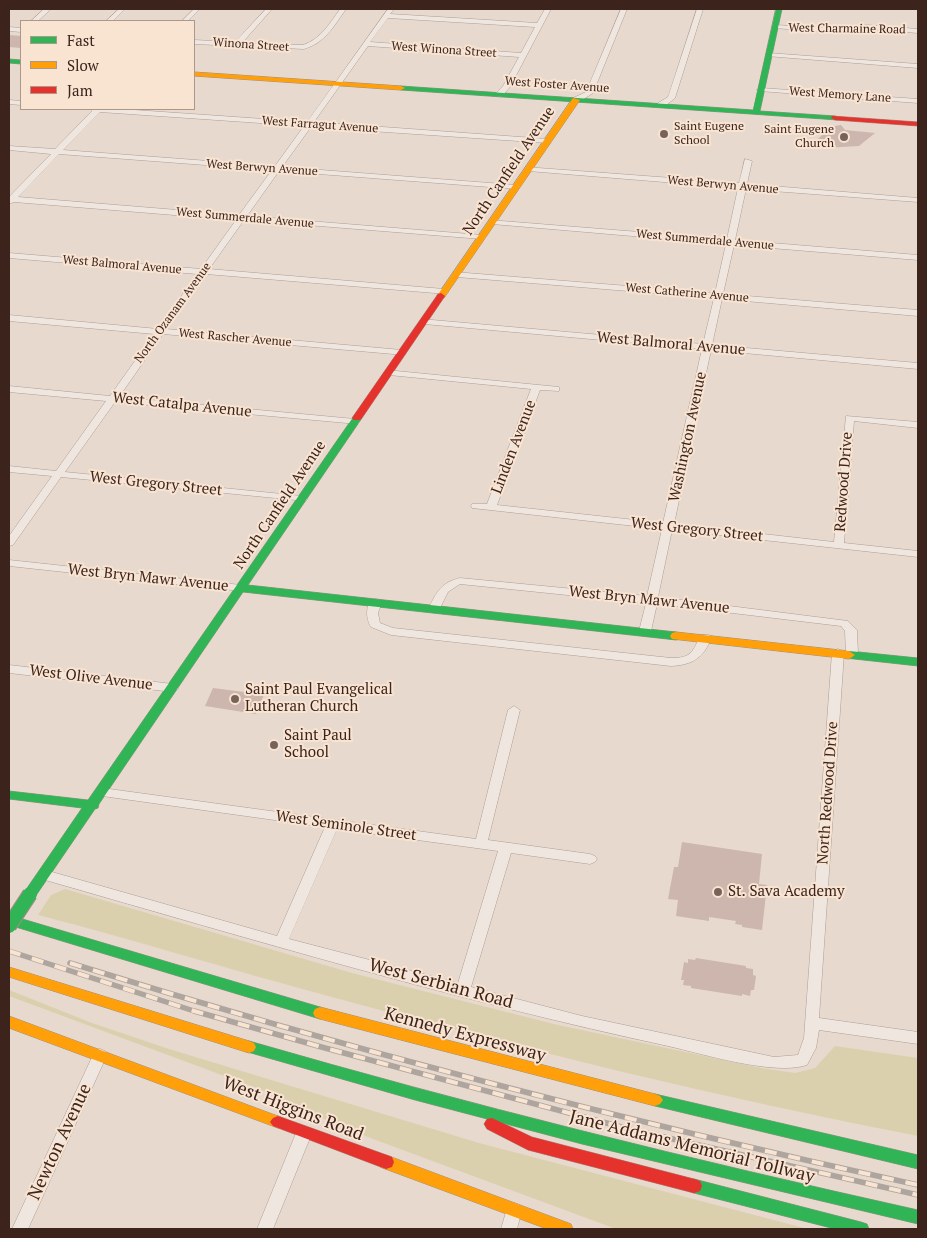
<!DOCTYPE html>
<html>
<head>
<meta charset="utf-8">
<style>
	body { margin:0 }
	#map { position:relative; width:927px; height:1238px; overflow:hidden; background:#e7d9cd; font-family:"PT Serif",serif }
	canvas { display:block }
	.frame { position:absolute; inset:0; border:10px solid #3c241d; pointer-events:none }
	.legend { position:absolute; left:20px; top:20px; width:175px; height:90px; box-sizing:border-box; background:#f9e4d2; border:1px solid #ad978a; margin:0; padding:6px 9px; list-style:none; font-size:15px; color:#3c241d }
	.legend li { display:flex; align-items:center; gap:10px; height:25px }
	.legend b { width:25px; border:1px solid #ad978a }
</style>
</head>
<body>
<div id="map">
<canvas width="927" height="1238"></canvas>
<div class="frame"></div>
<ul class="legend">
<li><b style="height:6px;background:#30b455"></b>Fast</li>
<li><b style="height:6px;background:#ff9f0a"></b>Slow</li>
<li><b style="height:6px;background:#e5322d"></b>Jam</li>
</ul>
</div>
<script>
const g = document.querySelector('canvas').getContext('2d');
g.lineJoin = 'round';
function fillPath(path, color) {
  g.fillStyle = color;
  g.fill(path, 'evenodd');
}
function trace(path, color, width, dash) {
  g.strokeStyle = color;
  g.lineWidth = width;
  g.lineCap = dash ? 'butt' : 'round';
  g.setLineDash(dash || []);
  g.stroke(path);
}
function write(font, color, halo, rows, align = 'center') {
  g.font = font + ' "PT Serif",serif';
  g.lineWidth = 4;
  g.setLineDash([]);
  g.textBaseline = 'middle';
  g.strokeStyle = halo;
  g.fillStyle = color;
  for (const [text, x, y, turn = 0] of rows) {
    g.save();
    g.translate(x, y);
    g.rotate((+turn || 0) * Math.PI / 180);
    g.textAlign = isNaN(turn) ? turn : align;
    if (halo) g.strokeText(text, 0, 0);
    g.fillText(text, 0, 0);
    g.restore();
  }
}
const green = new Path2D(`
	M65,889L352,973L558,1025L761,1068L795,1073L815,1068L835,1046L918,1058V1136C720,1098 523,1049 328,996C231,970 135,940 38,915L51,895Z
	M9,990L92,1023L169,1049L479,1143L808,1229H616L338,1126L281,1097L9,996Z`);
const building = new Path2D(`
	M9,35L21,36V48L9,47Z
	M841,125L845,130L875,133L859,146L824,148L817,140L822,135L804,131Z
	M213,688L244,692L245,690L265,692L256,714L205,706Z
	M682,842L762,854L759,884L767,885L762,930L742,927V925L735,924L736,921L709,917V921L676,916L678,900L668,899L674,867H678Z
	M696,958L746,966V968L753,969V975L756,976L754,990H751L750,996L742,994V996L691,988V986L683,985L684,980H681L684,962L688,963V959L695,960Z`);
const street = new Path2D(`
	M44,9H51L38,21H31Z
	M119,9H125L113,21H106Z
	M194,9H200L188,21H182Z
	M266,9H272L242,43L303,45C321,39 330,23 340,9H346C334,26 325,43 304,49L194,44V40L235,42Z
	M388,9H394L390,14L537,23L545,9H551L510,87L501,97L494,95L503,86L519,57L368,46L314,122L548,139L552,141L548,143L311,127L282,167L516,185L520,187L516,189L279,171L247,216L482,235L486,237L482,239L244,220L209,269L444,289L448,292L447,294L206,274L166,329L402,350L405,351V355L163,334L119,397L355,419L360,422L358,424L115,402L65,472L302,496L306,497L307,499L306,501L61,477L13,545L9,546V536L52,476L9,472V466L56,471L106,401L9,392V386L110,396L154,334L9,321V315L158,329L197,274L9,258V253L201,269L236,220L14,202L9,204V197L51,154L9,150V146L55,149L92,111L90,109H120L307,122ZM388,18L535,27L521,53L370,42ZM100,112L304,126L275,166L63,150ZM59,154L272,170L239,215L18,197Z
	M621,9H627L593,93L579,102H573V98L586,92Z
	M697,9H703L675,98L664,107H658V103L668,97Z
	M775,25L830,28L867,25L918,29V33L867,29L830,32L773,28V26Z
	M9,27L21,28V32L9,31Z
	M768,53L918,64V68L766,56V54Z
	M761,88L918,99V103L759,91L757,90Z
	M9,100L21,101V105L9,104Z
	M745,159L752,161L747,184L918,198V202L746,189L735,240L918,255V260L734,245L723,294L918,310V316L722,299L712,345L918,363V369L711,350L674,524L834,542L846,416L918,422V428L854,421L844,543L918,551V557L672,530L658,597L848,621L857,630L858,654L856,657H848L846,654L845,631L841,626L657,604L651,631L645,635L639,631L646,603L460,584L448,592L439,610H431L429,608C436,592 442,582 460,578L647,596L662,529L472,508L471,506L472,504H487L531,389L389,375L386,374V370L559,387V391L540,390L497,505L663,523L702,349L424,324L421,323V319L703,344L714,298L457,277L453,274L454,272L715,293L726,244L492,224H489V220L727,239L738,188L528,171H525V167L739,183Z
	M9,560L241,585L247,588L241,591L9,566Z
	M376,599L382,602L378,613L380,623L393,628L671,658C692,658 692,652 701,635H709L711,638C704,658 692,665 671,666L391,635L371,627C366,619 364,602 376,599Z
	M838,649L844,653L819,1018L918,1032V1044L819,1030L816,1048L807,1065C775,1076 703,1054 668,1046C458,1001 251,939 45,880L40,878L38,875L40,872L45,870L277,936L325,827L102,796L98,795L96,792L98,789L102,788L476,839L508,710L514,706L520,710L488,840L590,854L595,856L597,859L595,862L590,864L511,853L471,987L582,1016L774,1057L798,1055L804,1038L832,653ZM337,829L498,851L458,983L289,939Z
	M9,665L173,684L179,688L173,692L9,673Z
	M100,1049L105,1051L107,1055L28,1229H12L93,1055L95,1051Z
	M304,1127L309,1128L312,1133L273,1229H257L296,1133L299,1128Z
	M514,1203L520,1205L522,1210L517,1229H501L508,1205Z`);
const fast = new Path2D(`
	M776,9H782L760,111L835,116L839,118L838,120L401,90L397,88L401,86L753,110Z
	M9,59L21,60V64L9,63Z
	M357,415L362,418L248,585L676,632L680,633L682,636L680,639L676,640L243,592L99,804L98,808L95,809L35,897L30,899L25,897L23,894L25,891L82,808L9,799V791L88,800L354,416Z
	M849,651L918,658V666L845,658L843,655L845,652Z
	M9,915L320,1007L325,1009L327,1013L325,1017L320,1019L9,925Z
	M249,1041C470,1105 693,1160 918,1210V1224L582,1144L415,1100L244,1051L242,1047L244,1043Z
	M655,1094L918,1155V1169L655,1106L650,1104L647,1100L650,1096Z
	M694,1179L861,1222L867,1224L869,1229H835L694,1193L688,1191L686,1186L688,1181Z`);
const slow = new Path2D(`
	M194,72L401,86L405,88L401,90L194,76Z
	M573,98L580,100L444,298H438L437,296Z
	M676,632L849,651L855,655L849,659L672,639L670,636L672,633Z
	M9,967L249,1041L254,1043L256,1047L254,1051L249,1053L9,977Z
	M320,1007L655,1094L660,1096L663,1100L660,1104L655,1106L320,1019L315,1017L313,1013L315,1009Z
	M9,1016L283,1118L286,1122L283,1126L278,1128L9,1028Z
	M386,1155L571,1224L573,1229H547L380,1167L378,1162L380,1157Z`);
const jam = new Path2D(`
	M832,116L918,122V126L835,120L831,118Z
	M441,293L445,296L362,418L360,420H354L352,418L438,294Z
	M278,1116L392,1157L394,1162L392,1167L386,1169L273,1126L270,1122L273,1118Z
	M492,1118L532,1137L694,1179L700,1181L702,1186L700,1191L694,1193L528,1150L487,1129L484,1124L487,1119Z`);
const rail = new Path2D(`
	M9,951L194,1011L325,1048L629,1129L918,1195
	M70,963C349,1050 632,1123 918,1185`);
const fastBridge = new Path2D(`
	M9,926L30,894`);
const markers = [
	[664,134,5,"#78635b"],
	[844,137,5,"#78635b"],
	[235,699,5,"#78635b"],
	[274,745,5,"#78635b"],
	[718,892,5,"#78635b"]
];
const farStreetnames = [
	["West Charmaine Road",847,29,1],
	["Winona Street",251,45,4],
	["West Winona Street",444,50,4],
	["West Foster Avenue",557,85,4],
	["West Memory Lane",840,95,4],
	["West Farragut Avenue",320,125,4],
	["West Berwyn Avenue",262,168,4],
	["West Berwyn Avenue",723,185,5],
	["West Summerdale Avenue",245,218,5],
	["West Summerdale Avenue",705,240,5],
	["West Balmoral Avenue",122,265,5],
	["West Catherine Avenue",687,293,5],
	["North Ozanam Avenue",173,313,-54],
	["West Rascher Avenue",235,338,5]
];
const farPoinames = [
	["Saint Eugene",674,127],
	["School",674,141],
	["Saint Eugene",834,130,"right"],
	["Church",834,144,"right"]
];
const streetNames = [
	["North Canfield Avenue",509,171,-56],
	["West Balmoral Avenue",671,344,5],
	["West Catalpa Avenue",182,405,6],
	["Washington Avenue",688,437,-78],
	["Linden Avenue",514,447,-69],
	["Redwood Drive",844,482,-86],
	["West Gregory Street",156,484,6],
	["North Canfield Avenue",280,505,-56],
	["West Gregory Street",697,530,6],
	["West Bryn Mawr Avenue",148,578,6],
	["West Bryn Mawr Avenue",649,600,6],
	["West Olive Avenue",91,678,7],
	["North Redwood Drive",828,793,-86],
	["West Seminole Street",346,826,8]
];
const poiNames = [
	["Saint Paul Evangelical",245,690],
	["Lutheran Church",245,707],
	["Saint Paul",284,736],
	["School",284,753],
	["St. Sava Academy",728,892]
];
const nearStreetnames = [
	["West Serbian Road",441,984,15],
	["Kennedy Expressway",465,1035,15],
	["West Higgins Road",293,1109,21],
	["Newton Avenue",60,1142,-65],
	["Jane Addams Memorial Tollway",692,1147,14]
];
fillPath(green, '#dbd0ae');
fillPath(building, '#ccb6ad');
trace(street, '#ac9e96', 1);
trace(fast, '#9c8e86', 1);
trace(slow, '#9c8e86', 1);
trace(jam, '#9c8e86', 1);
fillPath(street, '#efe6df');
fillPath(fast, '#30b455');
fillPath(slow, '#ff9f0a');
fillPath(jam, '#e5322d');
trace(rail, '#aea59f', 5.5);
trace(rail, '#f9e4d2', 4, [12]);
trace(fastBridge, '#9c8e86', 16, []);
trace(fastBridge, '#30b455', 14);
for (const [x, y, r, color] of markers) {
  const dot = new Path2D();
  dot.arc(x, y, r, 0, 2 * Math.PI);
  g.fillStyle = color;
  g.fill(dot);
  trace(dot, '#f9e4d2', 2);
}
write('12px', '#3c241d', '#f9e4d2', farStreetnames);
write('12px', '#3c241d', '#f9e4d2', farPoinames, 'left');
write('15px', '#3c241d', '#f9e4d2', streetNames);
write('15px', '#3c241d', '#f9e4d2', poiNames, 'left');
write('18px', '#3c241d', '#f9e4d2', nearStreetnames);
</script>
</body>
</html>
